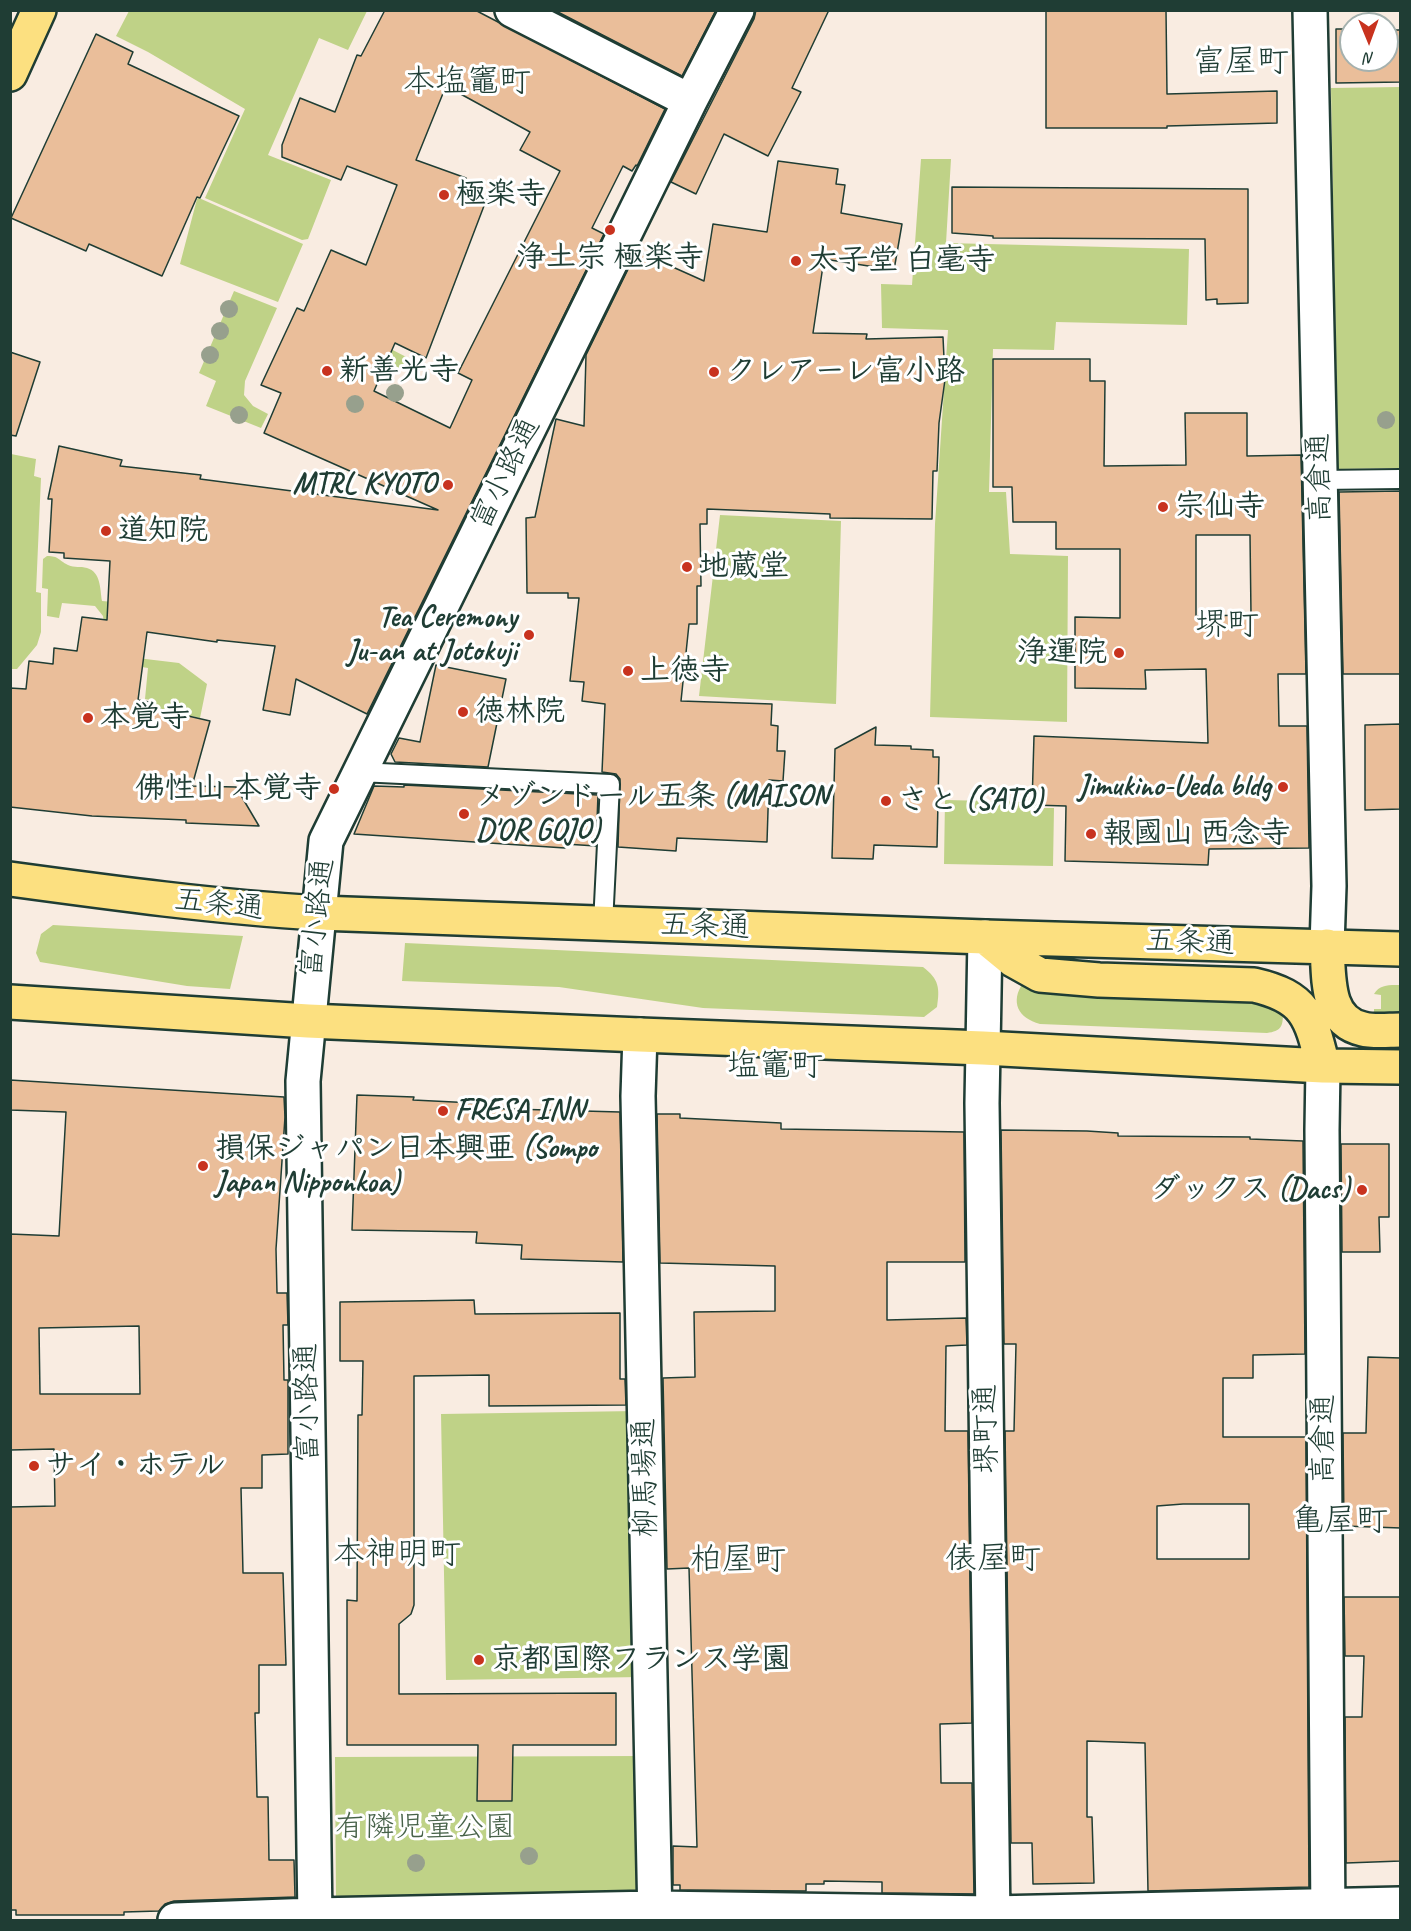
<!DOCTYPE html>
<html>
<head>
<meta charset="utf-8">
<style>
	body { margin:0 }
	#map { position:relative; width:1411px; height:1931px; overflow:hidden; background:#f9ece1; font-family:Caveat,sans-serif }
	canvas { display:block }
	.frame { position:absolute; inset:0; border:12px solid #1f3d34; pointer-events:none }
	.north { position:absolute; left:1339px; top:12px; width:60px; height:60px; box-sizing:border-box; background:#fff; border:2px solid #a5b1ae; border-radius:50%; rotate:179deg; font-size:16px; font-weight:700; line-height:24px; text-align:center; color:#1f3d34 }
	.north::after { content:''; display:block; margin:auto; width:21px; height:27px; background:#c8321e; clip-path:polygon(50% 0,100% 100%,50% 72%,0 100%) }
</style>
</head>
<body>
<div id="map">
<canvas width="1411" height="1931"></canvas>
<div class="frame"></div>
<div class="north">N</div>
</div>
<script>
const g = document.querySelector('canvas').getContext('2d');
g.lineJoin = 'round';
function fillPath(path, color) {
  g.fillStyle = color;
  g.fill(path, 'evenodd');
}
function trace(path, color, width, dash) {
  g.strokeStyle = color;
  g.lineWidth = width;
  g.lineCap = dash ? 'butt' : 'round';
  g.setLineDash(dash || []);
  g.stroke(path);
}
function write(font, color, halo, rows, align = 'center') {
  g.font = font + ' Caveat,"Klee One",sans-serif';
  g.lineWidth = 6;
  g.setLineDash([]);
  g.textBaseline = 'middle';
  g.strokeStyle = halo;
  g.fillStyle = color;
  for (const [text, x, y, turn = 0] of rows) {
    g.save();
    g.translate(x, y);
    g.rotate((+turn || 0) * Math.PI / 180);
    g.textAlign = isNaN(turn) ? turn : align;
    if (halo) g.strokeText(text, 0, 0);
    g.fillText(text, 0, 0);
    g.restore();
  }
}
const green = new Path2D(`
	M129,11H367L348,50L319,38L268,155L331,180L308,239L302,240L205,198L245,109L148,52L116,36Z
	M1400,87V468L1338,469L1331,88Z
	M921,159H951L946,243L1189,249L1187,325L1056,322L1054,350L993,349L989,492H1006L1010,554L1068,556L1067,722L930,717L935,524L948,330L882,328L881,284L912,285Z
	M199,198L303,244L278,302L180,264L197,199Z
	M234,291L277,308L245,381L244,395L253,406L268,414L261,428L206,406L216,381L199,373Z
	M385,346L414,361L413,369L407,372L386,362Z
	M11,454L36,459L34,476L41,478L36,592L41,593V632L37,645L17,669H11Z
	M720,515L841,521L836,704L699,696Z
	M47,556C59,556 58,560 68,565C75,568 80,566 87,568C101,572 100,589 102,601L137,604L104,623L103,616L95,606L62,603L59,618L47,616L48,589L42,588L43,559Z
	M112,655L179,663L207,684L200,718L191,716L184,744L149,749L155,701L145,699L148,668L111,662Z
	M945,800L1035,802V808H1054L1053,866L944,864Z
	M53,925L243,936L230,989L187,986L40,962L36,953L41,934Z
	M405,943L923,967C939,979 940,988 937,1007L924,1017L703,1008L559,987L402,981Z
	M1023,983L1256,998L1283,1013C1283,1027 1281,1031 1267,1033L1040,1024C1018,1018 1010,1002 1023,983Z
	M1400,985V1019L1374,1014V1009H1381V995L1374,994C1380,984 1390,985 1400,985Z
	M636,1411L641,1677L446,1680L441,1414Z
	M642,1756L645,1895L336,1900L335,1757Z`);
const building = new Path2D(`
	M385,10H475L665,109L637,166L636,165L632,171L623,166L592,228L604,234L367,714L296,679L290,715L263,710L275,646L217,640V642L147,632L138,700L149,702V707L210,721L192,786L236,787L259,826L186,823V820L92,816L10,807V688L26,689L29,661L53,664L54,648L77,651L82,617L107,620L110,561L64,558V553L49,552L52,499H48L59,446L122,460L120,466L201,475L200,479L438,510L264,433L281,393L261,385L297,308L304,311L331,250L366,265L397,185L347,166L341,180L282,157V145L300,98L335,112L357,55L361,56ZM446,86L530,132L520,150L560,171L458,373L472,380L450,428L374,391L395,343L426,358L487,198L462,188L466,178L416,160Z
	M554,10H716L682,76Z
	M756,10H829L792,88L801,92L768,156L724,134L696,194L671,182L754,19Z
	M1046,10H1166L1167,94L1277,91V123L1167,126V128H1046Z
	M1336,29H1351V60H1387V30H1401V82L1336,83Z
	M96,34L133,52L128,64L239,116L200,198L197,197L162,276L89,244L86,251L11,218Z
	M778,161L838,169L836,184L845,185L841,213L902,224L894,270L824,259L813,333L867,334L866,339L943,337L944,358H948L939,423L937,471H933L932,519L830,518V514L707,509V524H700L701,586H697V624H689L681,701L772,704L771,725L778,726L777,751H785L783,781L769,780L767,842L677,838L676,851L618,847L620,779L616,774L602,772L605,704L582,701L584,682L570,681L579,598H568V593H527L526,518L535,517L556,419L584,426L586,355L637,251L704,281L713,224L767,232Z
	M952,187L1248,189V303L1217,304V299L1206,300L1205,239L993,238V236L952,233Z
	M10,352L40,362L16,436L10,435Z
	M993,359H1090V381H1105L1104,466L1186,465L1185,413H1247V456L1301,455L1306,674H1278L1279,726H1307L1309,848L1209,849L1208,865L1065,861L1066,806L1032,805L1034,736L1208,743L1206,669L1145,670L1146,689L1075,688V617L1120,618V549H1056V522H1013L1012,487H993ZM1196,535H1250L1251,615L1196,616Z
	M1401,491V674H1343L1339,492Z
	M436,665L506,679L488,767L395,762L391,754L399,738L420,742Z
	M1401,724V809L1365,810V725Z
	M876,727L875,745L911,746V749L933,750V757H939L937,847L874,845L873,859L832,858L835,749Z
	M404,785L598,795L596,846L565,844V848L354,834L374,786L404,787Z
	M10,1080L284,1097L285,1117L276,1249L277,1293H287L288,1325H283L284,1380H288V1454L262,1455V1488H241L243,1573H283L286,1665H259V1713H255L257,1797H268L269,1860H294L295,1897L174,1901L165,1904L159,1911L124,1912V1915H16V1910H10V1507L55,1506L54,1449L10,1450V1234L59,1236L66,1112L10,1110ZM139,1326L140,1394H40L39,1328Z
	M357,1095L414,1097L413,1100L474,1103V1108L620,1112L623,1262L521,1259L522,1245L476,1243L477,1232L352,1230Z
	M657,1114H680V1118L781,1123V1129L964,1132L965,1262H887V1320L966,1318L967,1345L946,1346L945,1431H968L972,1723L940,1724L941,1783H972L974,1894L882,1893V1882L824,1881V1884H806V1891L680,1890V1885H673V1846L697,1847L689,1568L667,1569L663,1378L695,1377L694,1312L775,1311V1266L660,1263Z
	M1001,1130L1087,1131L1118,1133V1136L1250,1137V1139L1303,1141L1305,1354L1253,1355V1378H1223V1437H1306L1309,1887L1148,1891L1145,1743L1087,1741V1817H1092L1094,1883L1033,1884L1032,1843H1011L1005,1431H1014L1016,1344H1004ZM1183,1504H1249V1559H1157V1506Z
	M1341,1144H1389V1217H1379L1380,1252H1342Z
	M474,1300L475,1314L620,1313V1379H625L626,1405L489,1406V1375L414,1376V1605L411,1614L399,1624V1694L616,1693V1745H513L512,1801H477L478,1745H347V1600L357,1601L358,1415H362L363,1361H340V1302Z
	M1368,1357L1401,1358V1528L1344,1526L1343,1433H1366Z
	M1344,1597H1401V1861L1346,1863L1345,1717H1362L1364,1656H1345Z`);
const lane = new Path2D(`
	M1320,480L1400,479
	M359,772L610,784L603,924`);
const street = new Path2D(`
	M512,10L690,101
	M1310,10L1329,886L1327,946
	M985,937L982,1103L993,1920
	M640,1035L638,1096L655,1920
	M1323,1066L1322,1130L1328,1920
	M175,1920L315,1915L655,1908L993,1913L1400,1904
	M315,1920L303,1081L326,841L690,101L737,10`);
const primary = new Path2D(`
	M10,74L39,10`);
const highway = new Path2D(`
	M10,879C113,893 216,907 319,913L985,937L1400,949
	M985,937L1013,960L1040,975L1099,980L1254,985C1307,997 1311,1018 1323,1066
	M1327,946C1329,976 1325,1021 1363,1029C1374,1032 1389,1030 1400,1030
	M10,1002L308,1021L640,1035L983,1048L1323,1066L1400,1067`);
const trees = [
	[229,309],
	[220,331],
	[210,355],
	[395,393],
	[355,404],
	[239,415],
	[1386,420],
	[529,1856],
	[416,1863]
];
const markers = [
	[444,195,6,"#c8321e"],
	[610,230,6,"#c8321e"],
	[796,261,6,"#c8321e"],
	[327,371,6,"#c8321e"],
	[714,372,6,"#c8321e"],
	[448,485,6,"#c8321e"],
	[1163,507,6,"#c8321e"],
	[106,531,6,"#c8321e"],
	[687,567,6,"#c8321e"],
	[529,635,6,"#c8321e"],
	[1119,653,6,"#c8321e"],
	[628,671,6,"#c8321e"],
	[463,712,6,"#c8321e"],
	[88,718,6,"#c8321e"],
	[1283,787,6,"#c8321e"],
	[334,789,6,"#c8321e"],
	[886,801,6,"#c8321e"],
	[464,814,6,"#c8321e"],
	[1091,834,6,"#c8321e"],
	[443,1111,6,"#c8321e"],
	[203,1166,6,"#c8321e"],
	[1362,1190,6,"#c8321e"],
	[34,1466,6,"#c8321e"],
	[479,1660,6,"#c8321e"]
];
const poiNames = [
	["極楽寺",456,195],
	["浄土宗 極楽寺",610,258,"center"],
	["太子堂 白毫寺",808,261],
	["新善光寺",339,371],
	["クレアーレ富小路",726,372],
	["MTRL KYOTO",436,485,"right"],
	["宗仙寺",1175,507],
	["道知院",118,531],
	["地蔵堂",699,567],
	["Tea Ceremony",517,618,"right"],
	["Ju-an at Jotokuji",517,652,"right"],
	["浄運院",1107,653,"right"],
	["上徳寺",640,671],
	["徳林院",475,712],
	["本覚寺",100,718],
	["Jimukino-Ueda bldg",1271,787,"right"],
	["佛性山 本覚寺",322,789,"right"],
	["メゾンドール五条 (MAISON",476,797],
	["D'OR GOJO)",476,831],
	["さと (SATO)",898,801],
	["報國山 西念寺",1103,834],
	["FRESA INN",455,1111],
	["損保ジャパン日本興亜 (Sompo",215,1149],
	["Japan Nipponkoa)",215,1183],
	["ダックス (Dacs)",1350,1190,"right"],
	["サイ・ホテル",46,1466],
	["京都国際フランス学園",491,1660]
];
const streetNames = [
	["富小路通",506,474,-64],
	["高倉通",1320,478,-91],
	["五条通",219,905,6],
	["富小路通",318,918,-84],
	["五条通",705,927,2],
	["五条通",1190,943,2],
	["富小路通",308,1403,-91],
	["堺町通",987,1429,-91],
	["高倉通",1324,1439,-90],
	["柳馬場通",646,1478,-91]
];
const parkNames = [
	["有隣児童公園",425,1828]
];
const neighbourhoodNames = [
	["富屋町",1241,63],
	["本塩竈町",467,83],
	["堺町",1227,626],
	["塩竈町",775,1067],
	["亀屋町",1340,1522],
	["本神明町",397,1555],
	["俵屋町",993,1560],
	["柏屋町",738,1561]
];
fillPath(green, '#bfd287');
fillPath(building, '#eabe9a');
trace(building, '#1f3d34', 1.5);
trace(lane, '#1f3d34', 22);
trace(street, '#1f3d34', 38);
trace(primary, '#1f3d34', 38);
trace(highway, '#1f3d34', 38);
trace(lane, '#fff', 18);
trace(street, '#fff', 33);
trace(primary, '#fce080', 33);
trace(highway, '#fce080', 33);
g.fillStyle = '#97a08d';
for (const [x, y] of trees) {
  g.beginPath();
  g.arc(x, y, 9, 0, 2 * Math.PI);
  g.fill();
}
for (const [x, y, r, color] of markers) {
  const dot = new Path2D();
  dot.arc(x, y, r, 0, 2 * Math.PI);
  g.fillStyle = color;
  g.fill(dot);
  trace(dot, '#fff', 2);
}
write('bold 30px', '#1f3d34', '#fff', poiNames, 'left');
write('30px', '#1f3d34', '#fff', streetNames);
write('30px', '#476249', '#fff', parkNames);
write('32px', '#1f3d34', '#fff', neighbourhoodNames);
</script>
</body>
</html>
